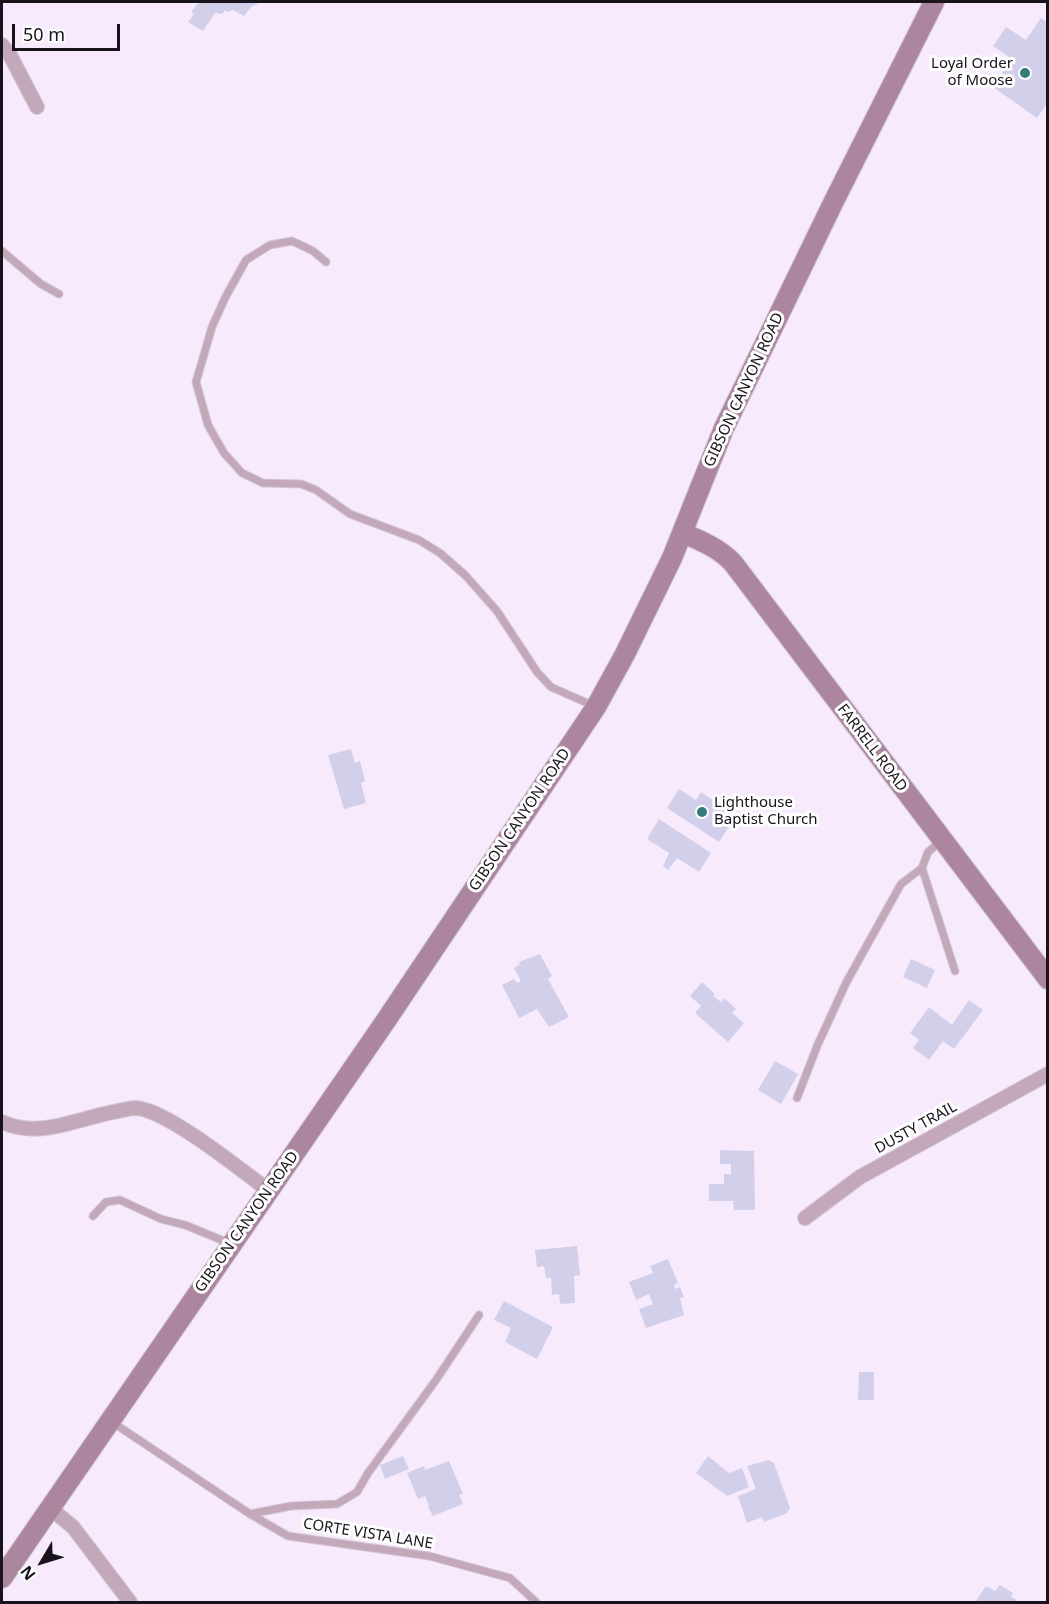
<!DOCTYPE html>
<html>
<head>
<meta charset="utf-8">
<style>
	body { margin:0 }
	#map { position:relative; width:1049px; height:1604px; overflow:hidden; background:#f7eafd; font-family:"Noto Sans",sans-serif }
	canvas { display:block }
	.frame { position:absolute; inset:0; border:3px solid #19131c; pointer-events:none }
	.north { position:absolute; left:12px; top:1532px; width:60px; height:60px; -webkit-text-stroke:4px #fdfdfd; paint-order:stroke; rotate:232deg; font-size:16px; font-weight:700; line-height:24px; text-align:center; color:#19131c }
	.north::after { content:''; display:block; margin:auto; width:21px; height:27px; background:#19131c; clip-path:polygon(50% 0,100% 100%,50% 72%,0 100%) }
	.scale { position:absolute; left:12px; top:24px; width:108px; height:27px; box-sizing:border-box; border:3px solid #19131c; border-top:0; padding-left:8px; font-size:18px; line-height:21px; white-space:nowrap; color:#19131c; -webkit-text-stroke:4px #fdfdfd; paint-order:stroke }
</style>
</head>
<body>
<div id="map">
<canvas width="1049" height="1604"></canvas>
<div class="frame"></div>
<div class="north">N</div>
<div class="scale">50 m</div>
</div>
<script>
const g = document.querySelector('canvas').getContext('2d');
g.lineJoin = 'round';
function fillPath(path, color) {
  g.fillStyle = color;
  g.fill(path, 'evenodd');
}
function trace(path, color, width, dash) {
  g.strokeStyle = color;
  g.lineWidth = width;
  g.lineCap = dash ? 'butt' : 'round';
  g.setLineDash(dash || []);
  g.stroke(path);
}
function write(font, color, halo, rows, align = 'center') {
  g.font = font + ' "Noto Sans",sans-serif';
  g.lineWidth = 6;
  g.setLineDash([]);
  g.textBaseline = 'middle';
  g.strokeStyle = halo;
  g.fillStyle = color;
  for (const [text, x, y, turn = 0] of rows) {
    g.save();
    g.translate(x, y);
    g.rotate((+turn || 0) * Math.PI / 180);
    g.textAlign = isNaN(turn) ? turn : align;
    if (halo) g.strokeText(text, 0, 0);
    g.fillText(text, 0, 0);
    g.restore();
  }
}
const building = new Path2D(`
	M199,2H258L256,5L252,6L244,16L233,10L228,12L225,10L222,14L215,13L203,31L188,22L194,14L191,12Z
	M1041,18L1048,23V102L1037,118L993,87L1012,59L993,46L1006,27L1026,40Z
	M351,749L355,763L360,761L365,781L361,783L366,803L344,809L328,755Z
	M679,789L696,800L701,792L736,816L719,842L667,808Z
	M659,819L711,853L699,872L677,858L668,870L663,866L669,853L647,839Z
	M540,954L552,976L548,979L569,1017L549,1027L537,1009L519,1018L502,985L514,979L517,983L521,981L514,968L520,964L519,962Z
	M911,959L935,970L927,988L903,977Z
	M702,982L715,994L713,996L721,1002L724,998L736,1009L732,1013L744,1023L728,1042L695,1013L701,1006L690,996Z
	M969,1000L983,1010L954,1049L943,1041L929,1060L913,1048L919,1040L910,1033L929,1007L952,1025Z
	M775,1061L798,1074L781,1104L758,1090Z
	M720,1150L754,1151L755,1210H734L733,1201H709V1184H724V1174H731V1164H720Z
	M577,1246L580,1275L574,1276L575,1303L560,1304L559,1294L552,1295L551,1278H546L544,1266L537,1267L535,1250Z
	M668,1259L678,1283L674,1285L675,1289L680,1287L684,1297L680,1298L684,1315L646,1328L639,1309L653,1304L649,1294L636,1300L629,1282L653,1273L650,1266Z
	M504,1301L553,1327L537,1359L505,1342L511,1328L494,1320Z
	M859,1372H874V1400H858Z
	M403,1456L409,1469L385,1479L380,1465Z
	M708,1456L729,1473L742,1468L749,1487L727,1496L696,1473Z
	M769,1460L774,1463L790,1508L787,1513L764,1522L762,1517L747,1523L738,1496L756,1489L747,1466Z
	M449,1461L463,1494L459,1495L463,1504L433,1516L428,1507L429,1505L425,1496L418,1499L407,1473L424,1466L425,1470Z
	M1000,1585L1013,1593L1011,1597L1017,1600L1015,1602H975L986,1586L995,1591Z`);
const lane = new Path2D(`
	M2,251L41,284L59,294
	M326,262L313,251L292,241L270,245L246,260L225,298L212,327L196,382L208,425L224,453L242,473L263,483L301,484L316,490L350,514L419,540L440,553L465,575L497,611L537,672L551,687L594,706
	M941,841L928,852L922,868L955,971
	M797,1098L818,1044L846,983L901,884L922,868
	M93,1216L106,1202L120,1200L161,1219L185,1225L229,1243
	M112,1422L250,1514L288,1536L429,1556L510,1578L536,1602
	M250,1514L291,1506L337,1504L357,1492L368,1473L436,1380L479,1315`);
const street = new Path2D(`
	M2,45L10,55L37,107
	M2,1122C39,1139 76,1119 113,1112C120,1111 129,1108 136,1108C167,1110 241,1170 268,1190
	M805,1218L860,1177L1048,1074
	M50,1508L73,1527L130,1602`);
const secondary = new Path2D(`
	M683,533C701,541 719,548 733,563L1048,979
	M2,1578L387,1019L596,707L625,654L672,558L724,428L833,203L934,2`);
const markers = [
	[1025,73,6,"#347c79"],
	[702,812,6,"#347c79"]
];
const poiNames = [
	["Loyal Order",1013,64],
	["of Moose",1013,81],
	["Lighthouse",714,803,"left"],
	["Baptist Church",714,820,"left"]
];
const streetNames = [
	["GIBSON CANYON ROAD",744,390,-65],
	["FARRELL ROAD",872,748,53],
	["GIBSON CANYON ROAD",520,820,-56],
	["DUSTY TRAIL",916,1128,-29],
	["GIBSON CANYON ROAD",247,1222,-55],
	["CORTE VISTA LANE",368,1534,9]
];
fillPath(building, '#d2cfea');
trace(lane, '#d3c8d9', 9);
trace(street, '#d3c8d9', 16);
trace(secondary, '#d3c8d9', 22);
trace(lane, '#c3a8b9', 7);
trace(street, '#c3a8b9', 14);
trace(secondary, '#ac859e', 20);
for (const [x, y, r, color] of markers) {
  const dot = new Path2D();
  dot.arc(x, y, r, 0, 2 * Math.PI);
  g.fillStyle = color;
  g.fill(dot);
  trace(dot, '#fdfdfd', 2);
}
write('15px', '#19131c', '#fdfdfd', poiNames, 'right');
write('15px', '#19131c', '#fdfdfd', streetNames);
</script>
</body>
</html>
